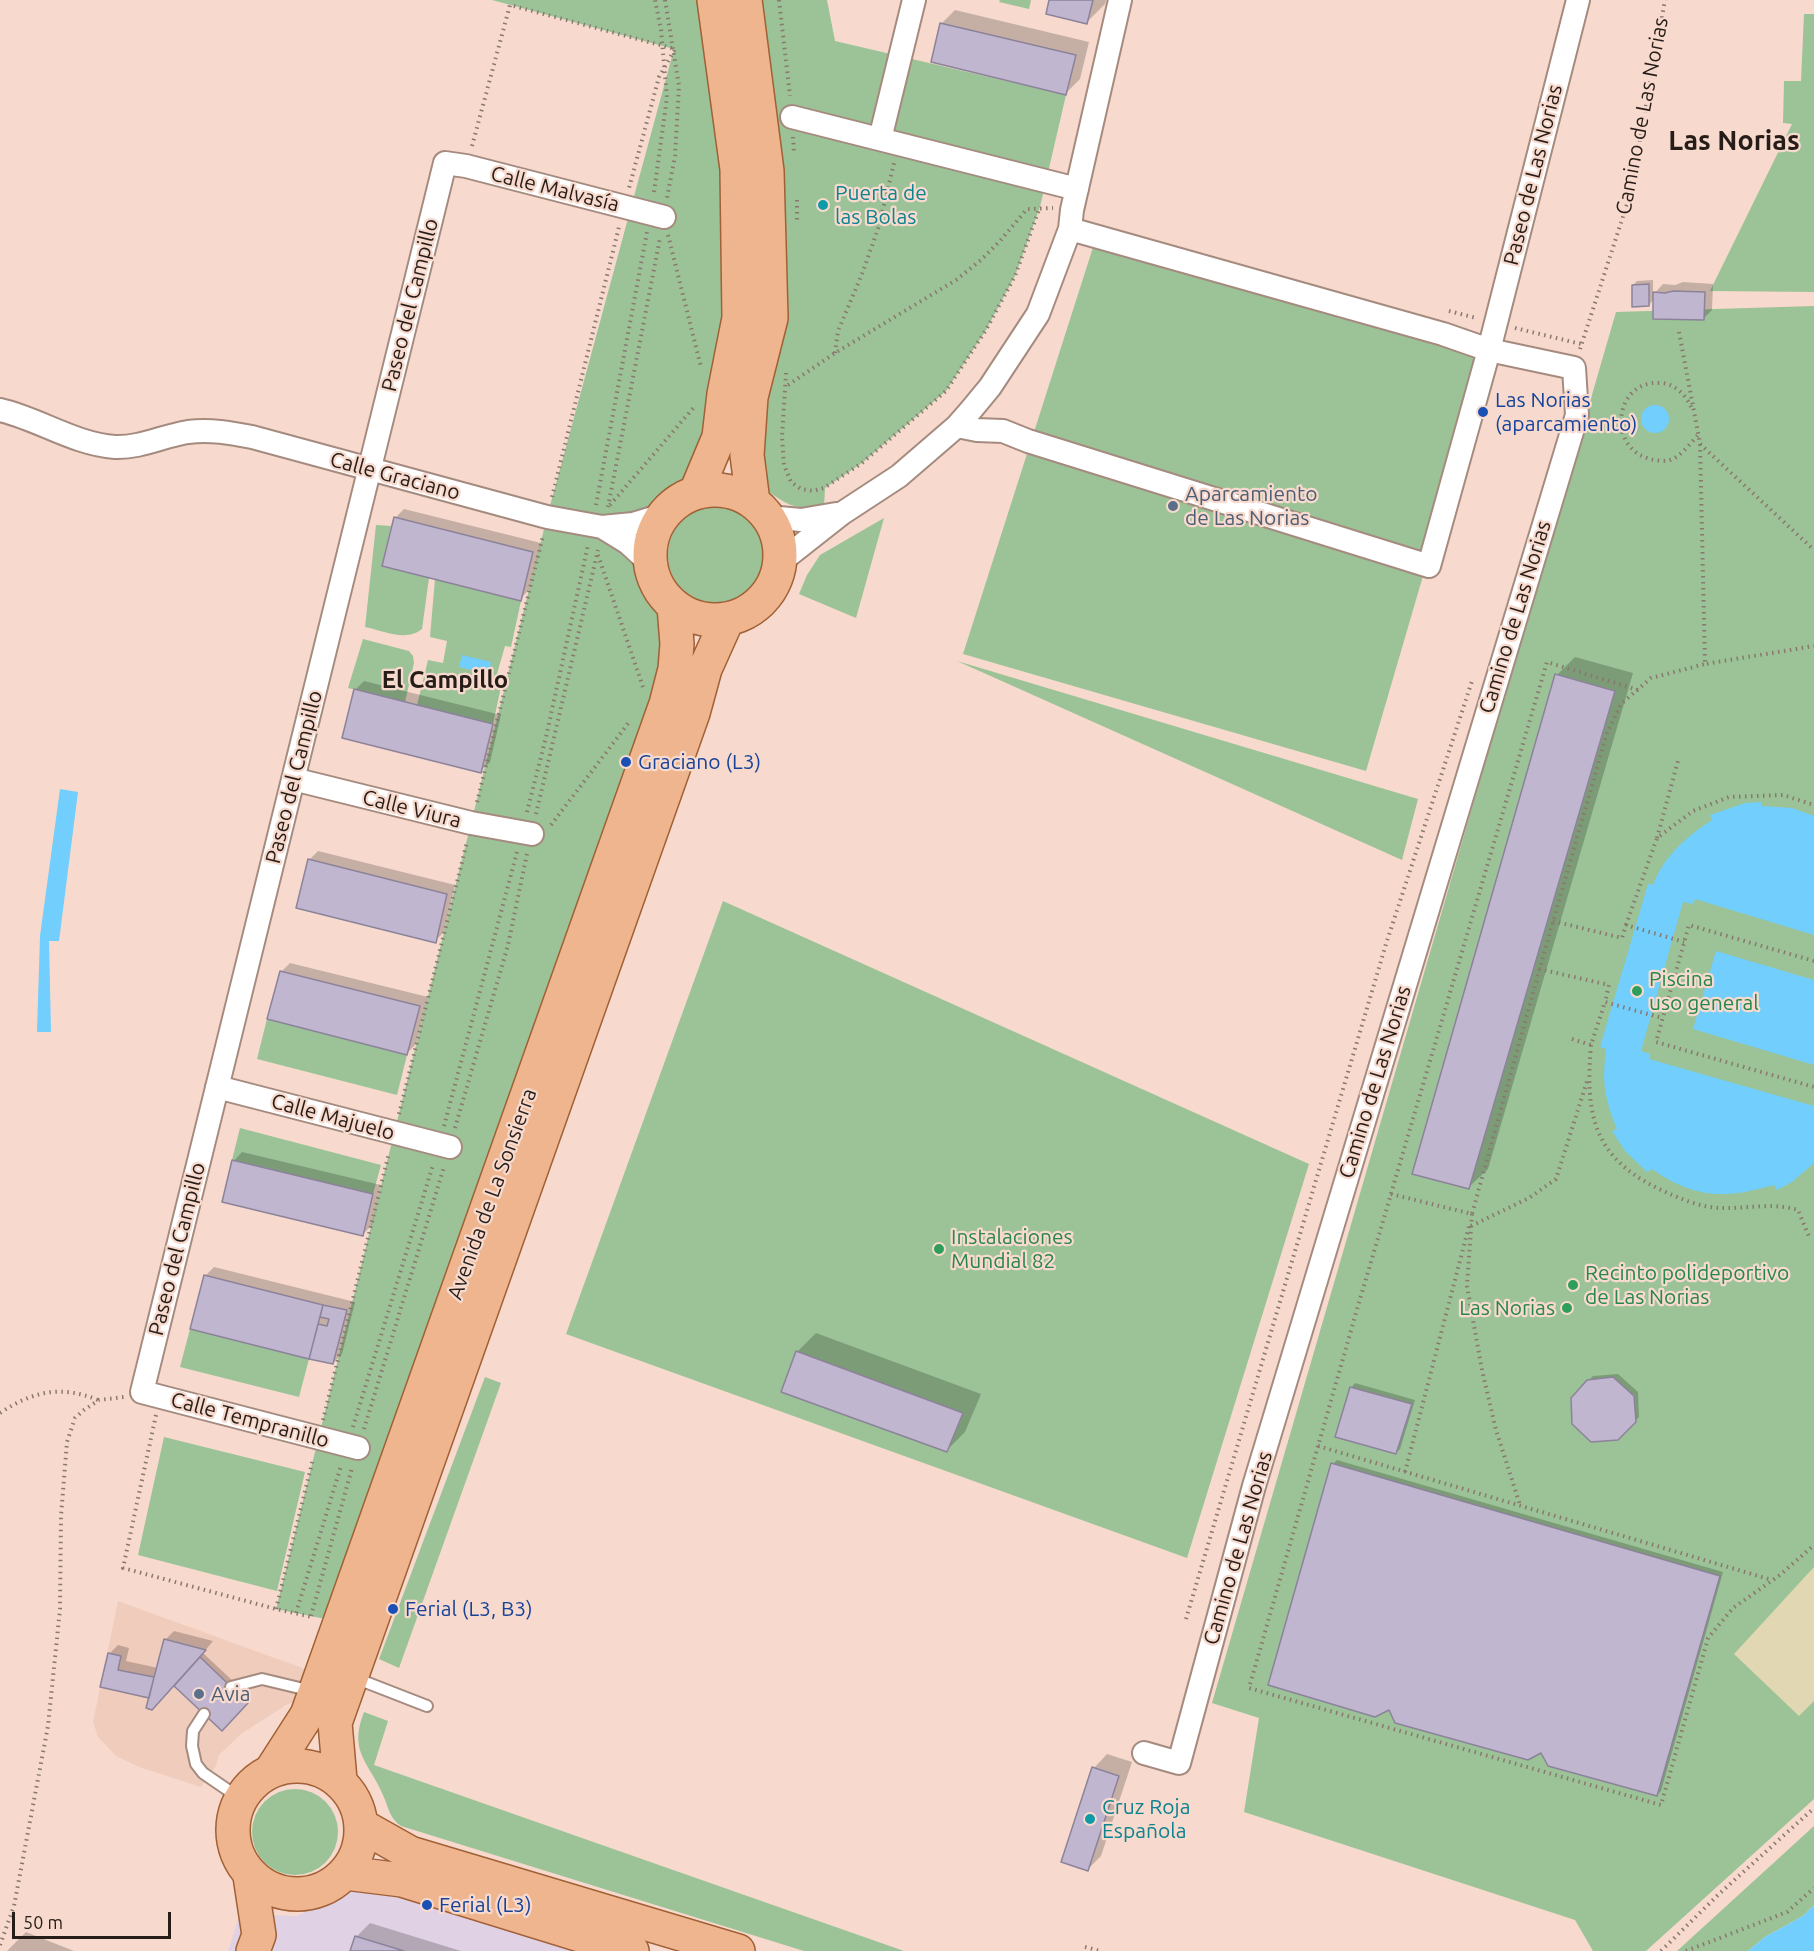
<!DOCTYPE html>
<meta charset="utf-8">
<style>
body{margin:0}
#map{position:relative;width:1814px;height:1951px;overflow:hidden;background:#f7dacd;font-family:Ubuntu,sans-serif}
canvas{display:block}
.scale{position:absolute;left:12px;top:1912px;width:159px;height:27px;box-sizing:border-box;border:3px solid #271d18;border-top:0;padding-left:8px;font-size:18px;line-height:21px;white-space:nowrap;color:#271d18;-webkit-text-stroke:4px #f7dacd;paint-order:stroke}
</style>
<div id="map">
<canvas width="1814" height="1951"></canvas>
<div class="scale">50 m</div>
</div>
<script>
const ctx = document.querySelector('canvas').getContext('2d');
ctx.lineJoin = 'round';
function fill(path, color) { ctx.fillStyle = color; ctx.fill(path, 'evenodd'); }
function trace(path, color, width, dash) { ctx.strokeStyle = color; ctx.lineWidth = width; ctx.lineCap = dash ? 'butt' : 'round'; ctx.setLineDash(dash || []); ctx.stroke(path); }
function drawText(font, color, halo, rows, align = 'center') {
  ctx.font = font + ' Ubuntu,sans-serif'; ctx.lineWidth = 4.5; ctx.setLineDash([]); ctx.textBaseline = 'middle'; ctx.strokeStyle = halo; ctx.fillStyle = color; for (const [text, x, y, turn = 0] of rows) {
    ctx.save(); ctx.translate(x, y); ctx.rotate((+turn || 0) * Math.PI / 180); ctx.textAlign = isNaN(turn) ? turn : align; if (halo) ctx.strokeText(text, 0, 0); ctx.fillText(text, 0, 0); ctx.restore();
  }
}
fill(new Path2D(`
 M118 1601 305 1669 298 1700 286 1705 241 1734 219 1755 216 1766 201 1787 139 1767 116 1756 98 1737 93 1722Z`), '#f0ccbc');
fill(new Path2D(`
 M370 1884 583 1951H228L240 1914 297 1916 347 1890Z`), '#e0d1e4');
fill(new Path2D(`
 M492 0H714L739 318 696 492 663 515 603 527 650 563 658 587 665 597 677 644 340 1622 276 1609 547 517 674 49Z
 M745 0H827L835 41 1066 95 1040 207 1015 276 986 330 946 391 862 463 825 488 824 507C799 510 790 507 769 492L762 465Z
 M1000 0H1031L1029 9 999 2Z
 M1804 14H1814V292L1710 291 1792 124 1783 123 1784 81H1801Z
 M1096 238 1489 350 1366 771 963 654Z
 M1814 306V1799L1646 1951H1593L1575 1920 1244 1812 1259 1718 1212 1703 1616 312Z
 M668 555a49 49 0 1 1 98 0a49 49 0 1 1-98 0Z
 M884 518 856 618 799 594 807 575 820 555Z
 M376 525 391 526 382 566 429 578 422 629C406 642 384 631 365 627Z
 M435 579 521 601 511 647 505 646 494 684 501 687 493 724 417 705 428 660 443 663 447 641 430 637Z
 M363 639 409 651 413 656 414 663 405 702 348 688Z
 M957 661 1418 799 1402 860Z
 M723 901 1309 1164 1187 1558 566 1334Z
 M267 1019 407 1055 397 1095 257 1059Z
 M240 1128 381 1165 373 1194 232 1160Z
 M190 1329 309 1359 299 1397 180 1367Z
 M485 1377 501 1383 399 1668 379 1659Z
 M164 1437 305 1472 277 1591 138 1555Z
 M364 1712 388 1721 374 1765 904 1951H804L401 1826C389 1818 389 1808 383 1795 369 1762 348 1752 364 1712Z
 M252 1832a43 43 0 1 1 86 0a43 43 0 1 1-86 0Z
 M1814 1826V1905L1803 1916 1765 1937 1748 1951H1677Z`), '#9bc397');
fill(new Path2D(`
 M1814 1567V1701L1799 1716 1734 1654Z`), '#e1d8b3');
fill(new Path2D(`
 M1641 419a14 14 0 1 1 28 0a14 14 0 1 1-28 0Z
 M462 655 491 662 489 674 459 667Z
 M60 789 78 792 59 941H49L51 1032H37L40 936Z
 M1761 802V806L1792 808 1814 816V935L1695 899 1693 904 1683 902 1641 1051 1650 1054 1649 1059 1814 1106V1163L1792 1182 1777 1190 1774 1185C1725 1199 1695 1199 1652 1169L1647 1172 1625 1151 1612 1131 1617 1129C1604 1097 1602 1083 1606 1049L1600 1047 1648 884 1653 885C1664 856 1686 837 1712 820L1710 815 1745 803Z
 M1716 951 1814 980V1065L1693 1029Z
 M1814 1905V1951H1748L1765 1937 1803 1916Z`), '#71cefd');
fill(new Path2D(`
 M1051 0H1106L1105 4 1087 22Z
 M955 10 1089 42 1080 79 1066 93 941 24Z
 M1653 280V295L1663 284 1675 285 1683 282 1713 284 1712 310 1703 319 1654 299 1649 305 1633 285 1637 281Z
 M404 509 541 543 529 590 520 599 395 518Z
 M1575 657 1633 673 1488 1169 1469 1187 1557 675Z
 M364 681 501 715 490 762 481 771 355 690Z
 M318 851 455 885 444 932 435 941 309 860Z
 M290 963 428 997 416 1044 407 1053 281 972Z
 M242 1152 381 1185 372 1225 363 1234 234 1161Z
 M214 1267 355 1302 342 1354 333 1363 205 1276Z
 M816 1333 981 1394 965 1432 947 1450 797 1352Z
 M1618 1374 1638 1392 1639 1417 1618 1438 1572 1398 1593 1376Z
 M1355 1383 1415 1400 1400 1449 1396 1453 1351 1388Z
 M1337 1460 1723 1572 1661 1791 1657 1795 1542 1752 1333 1464Z
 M174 1631 213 1641 203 1653 251 1698 222 1729 175 1684 151 1697 102 1686 109 1654 118 1645 129 1648 126 1661 158 1668 165 1640Z
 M1107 1754 1132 1762 1101 1856 1087 1870 1094 1768Z
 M370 1923 461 1951H352L356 1937Z
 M26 1932 74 1951H7Z`), '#0003');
const building = new Path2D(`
 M1049 0H1093L1087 24 1046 14Z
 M940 23 1076 55 1066 95 931 62Z
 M1649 284V306L1632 307V285Z
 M1673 291 1705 292 1704 320 1653 319V292L1665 293Z
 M394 517 533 552 521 601 382 566Z
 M1555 674 1615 691 1469 1189 1412 1174Z
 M354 689 493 724 481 773 342 738Z
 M308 859 447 894 436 943 296 908Z
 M280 971 420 1006 407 1055 267 1019Z
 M232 1160 373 1194 363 1236 222 1202Z
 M204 1275 323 1305 309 1359 190 1329Z
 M323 1305 347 1310 333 1364 309 1359 318 1324 327 1326 329 1319 320 1317Z
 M796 1351 963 1413 947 1452 781 1392Z
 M1613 1377 1634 1396 1636 1422 1618 1440 1591 1442 1572 1424 1571 1398 1587 1380Z
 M1350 1387 1412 1404 1396 1454 1335 1437Z
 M1331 1463 1720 1576 1657 1796 1548 1766 1541 1753 1528 1760 1395 1723 1389 1710 1375 1717 1268 1685Z
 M164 1639 206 1650 152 1710 146 1708Z
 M108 1653 121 1656 118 1670 154 1677 149 1698 100 1687Z
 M200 1657 248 1703 222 1731 174 1686Z
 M1092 1767 1119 1776 1088 1871 1061 1862Z
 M355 1936 404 1951H350Z`);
fill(building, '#c1b6cf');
trace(building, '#8c839a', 1.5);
const lane = new Path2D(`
 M355 1678 427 1706
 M231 1687 262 1679 312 1691
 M204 1714 193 1731 192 1746 196 1764 203 1773 241 1799`);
const street = new Path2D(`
 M792 117 1077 189
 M880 139 914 0
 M1070 229 1443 334 1489 350 1574 368 1577 415 1254 1486 1179 1763 1144 1753
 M0 410C39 419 74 444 115 447 140 448 163 436 188 432 210 429 231 433 252 437L547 517 602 527 633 524 663 515
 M957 426 977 430 1003 431 1028 441 1429 566 1489 350 1578 0
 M768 517 801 520 836 514
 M602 527 628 543 650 563
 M780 562 841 514 899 476 957 426 971 410 990 387 1038 314 1070 229 1072 210 1120 0
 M293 779 471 823 532 834
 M217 1087 450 1147
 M358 1448 142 1392 445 163 466 166 664 217`);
const primary = new Path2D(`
 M745 0 767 171 771 318 751 397 747 455 753 502
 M650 555a65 65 0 1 1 130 0a65 65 0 1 1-130 0Z
 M696 492 719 437 724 394 739 318 737 169 714 0
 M233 1830a64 64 0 1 1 128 0a64 64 0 1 1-128 0Z
 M271 1771 307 1715 666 704 675 669 677 644 674 606
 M340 1780 335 1723 693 713 705 669 727 620
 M362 1826 410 1853 738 1951
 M345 1873 402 1880 632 1951
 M250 1876 259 1935 253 1951`);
trace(lane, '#a58b7f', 14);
trace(street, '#a58b7f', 26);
trace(primary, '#a16035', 36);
trace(new Path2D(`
 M665 0 679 86 675 156 667 198
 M779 0 790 96
 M793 137 794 153
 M472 146 510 5 675 49 659 77 629 188
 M654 192 667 97 661 30 655 0
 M797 200V222
 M668 235 701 367
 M1449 311 1476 318
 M1515 328 1581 344
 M1679 332 1700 443 1705 664 1814 646
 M1580 349 1630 195 1665 0
 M835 353 838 331 862 274 879 226 894 163
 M786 373 782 437 784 465 791 482 801 489 813 491 824 488 862 463 946 391 986 330 1015 276 1040 207
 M788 385 835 353 956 280 981 260 1000 241 1027 209 1053 208
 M1691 407C1686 395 1674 383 1660 383 1615 380 1607 445 1647 458 1653 460 1663 462 1670 460 1680 457 1691 443 1698 435
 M1700 444 1814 550
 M552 497 619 227
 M596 505 647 232
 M610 505 695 406
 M608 507 660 238
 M598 555 643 687
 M1638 690 1547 662 1356 1313 1249 1688 1661 1805 1708 1638 1733 1608 1780 1575 1814 1545
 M477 802 543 536
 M527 812 546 737 588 545
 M536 814 598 550
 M551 825 630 721
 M1657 838 1678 761
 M1553 921 1622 938 1626 925 1684 942
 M1626 925 1657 838 1693 811 1729 797 1783 795 1814 805
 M1814 961 1689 925 1656 1042 1814 1087
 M1539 969 1609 985 1605 1002 1662 1018
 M1572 1039 1591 1045 1605 1002
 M1591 1045C1585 1114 1593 1157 1659 1189 1678 1198 1699 1207 1720 1208 1746 1209 1773 1202 1798 1210L1810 1239
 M399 1114 467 842
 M444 1126 517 852
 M455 1128 508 945 527 854
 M1391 1194 1472 1214 1546 946 1607 733 1621 704 1651 678 1705 664
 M1472 1214 1467 1286 1482 1370 1496 1430 1520 1505
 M1471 1226 1529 1198 1556 1179 1588 1078
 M0 1413C33 1391 61 1385 98 1400
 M156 1415 123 1568 276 1609 312 1617
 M323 1420 389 1153
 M353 1427 433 1165
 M364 1429 444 1167
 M1318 1446 1772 1580
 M1405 1472 1469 1226
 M276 1609 313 1459
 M296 1613 341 1466
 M311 1616 352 1468
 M1186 1619 1386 944 1473 678
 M0 1945 14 1906 48 1726 60 1609 61 1516 67 1442 75 1418 84 1410 99 1400 124 1397
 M1085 1947 1100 1951
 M1661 1951 1719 1894 1814 1808
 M1686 1951 1787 1912 1814 1888`), '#8a776e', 4, [1.5, 4.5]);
trace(lane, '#fff', 10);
trace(street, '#fff', 22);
trace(primary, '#eeb58f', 33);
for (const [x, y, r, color] of [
 [823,205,6,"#0f9aa8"],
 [1483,412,6,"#1a4fb4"],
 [1173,506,6,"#5c6f8a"],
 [626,762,6,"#1a4fb4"],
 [1637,991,6,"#2e9e5b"],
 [939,1249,6,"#2e9e5b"],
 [1573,1285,6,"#2e9e5b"],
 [1567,1308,6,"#2e9e5b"],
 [393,1609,6,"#1a4fb4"],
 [199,1694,6,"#5c6f8a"],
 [1090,1819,6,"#0f9aa8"],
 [427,1905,6,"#1a4fb4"]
]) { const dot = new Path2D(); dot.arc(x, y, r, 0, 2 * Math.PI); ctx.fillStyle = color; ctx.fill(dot); trace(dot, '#f7dacd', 2); }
drawText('21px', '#271d18', '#f7dacd', [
 ["Camino de Las Norias",1642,116,-79],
 ["Paseo de Las Norias",1533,175,-76],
 ["Calle Malvasía",555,189,14],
 ["Paseo del Campillo",410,305,-76],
 ["Calle Graciano",395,476,15],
 ["Camino de Las Norias",1515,617,-73],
 ["Paseo del Campillo",294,777,-76],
 ["Calle Viura",412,809,14],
 ["Camino de Las Norias",1375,1082,-73],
 ["Calle Majuelo",333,1117,15],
 ["Avenida de La Sonsierra",492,1194,-70],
 ["Paseo del Campillo",177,1249,-76],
 ["Calle Tempranillo",250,1420,15],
 ["Camino de Las Norias",1238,1548,-74]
]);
drawText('21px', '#0d838f', '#f7dacd', [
 ["Puerta de",835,193],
 ["las Bolas",835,217],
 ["Cruz Roja",1102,1807],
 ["Española",1102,1831]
], 'left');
drawText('21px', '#164399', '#f7dacd', [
 ["Las Norias",1495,400],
 ["(aparcamiento)",1495,424],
 ["Graciano (L3)",638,762],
 ["Ferial (L3, B3)",405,1609],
 ["Ferial (L3)",439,1905]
], 'left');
drawText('21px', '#4e5e75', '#f7dacd', [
 ["Aparcamiento",1185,494],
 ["de Las Norias",1185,518],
 ["Avia",211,1694]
], 'left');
drawText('21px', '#27864d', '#f7dacd', [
 ["Piscina",1649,979],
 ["uso general",1649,1003],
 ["Instalaciones",951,1237],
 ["Mundial 82",951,1261],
 ["Recinto polideportivo",1585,1273],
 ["de Las Norias",1585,1297],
 ["Las Norias",1555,1308,"right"]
], 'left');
drawText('bold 24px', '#271d18', '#f7dacd', [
 ["El Campillo",445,680]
]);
drawText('bold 27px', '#271d18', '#f7dacd', [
 ["Las Norias",1734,141]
]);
</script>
